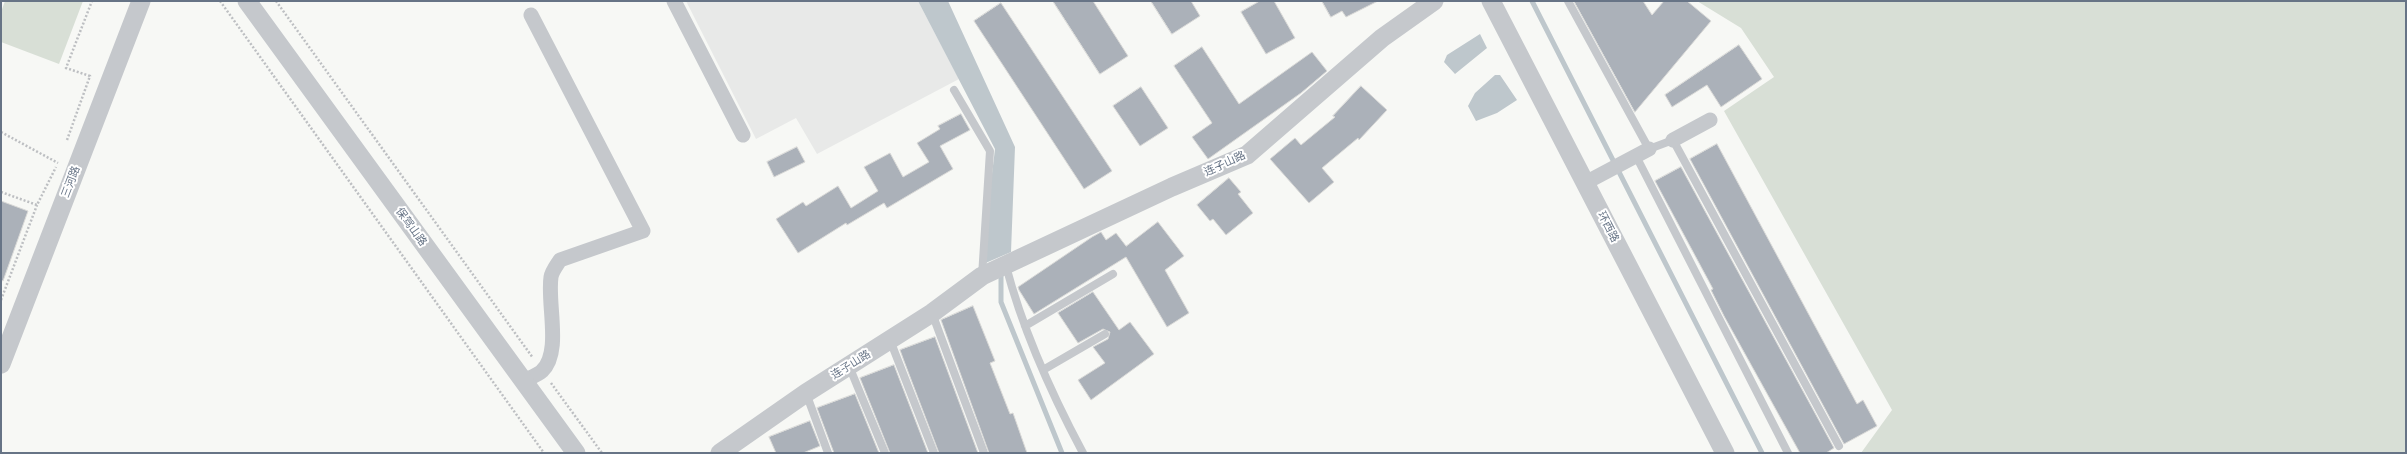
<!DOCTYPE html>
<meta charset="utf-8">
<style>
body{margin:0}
#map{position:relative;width:2407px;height:454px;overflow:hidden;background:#f7f8f5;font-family:Manrope,sans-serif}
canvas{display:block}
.frame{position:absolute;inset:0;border:2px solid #677486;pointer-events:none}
</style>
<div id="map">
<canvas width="2407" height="454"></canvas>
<div class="frame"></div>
</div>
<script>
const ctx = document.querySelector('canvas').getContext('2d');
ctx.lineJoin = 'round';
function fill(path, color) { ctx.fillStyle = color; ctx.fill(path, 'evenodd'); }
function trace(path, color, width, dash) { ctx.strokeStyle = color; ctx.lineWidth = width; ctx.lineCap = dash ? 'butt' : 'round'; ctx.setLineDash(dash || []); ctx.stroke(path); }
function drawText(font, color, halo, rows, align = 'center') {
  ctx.font = font + ' Manrope,"Noto Sans SC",sans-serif'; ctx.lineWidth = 4; ctx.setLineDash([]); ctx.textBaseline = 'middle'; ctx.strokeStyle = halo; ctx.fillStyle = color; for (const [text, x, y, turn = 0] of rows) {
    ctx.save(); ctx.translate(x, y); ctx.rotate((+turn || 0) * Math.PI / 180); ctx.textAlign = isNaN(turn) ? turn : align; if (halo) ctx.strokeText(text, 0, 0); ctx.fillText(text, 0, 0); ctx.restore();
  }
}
fill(new Path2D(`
 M686 1H918L959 79 817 154 796 118 756 139Z`), '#e8e9e8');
fill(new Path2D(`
 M5 1H83L59 64 1 42V12Z
 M1697 1H2406V453H1861L1892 410 1724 111 1774 77 1741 28Z`), '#d8dfd6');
fill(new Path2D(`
 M918 1H948L1015 147 1011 252 981 265 995 149Z
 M1480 34 1487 48 1455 74 1444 62 1447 55Z
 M1495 75H1500L1517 100 1497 113 1476 121 1468 106 1475 93Z`), '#bec7cc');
trace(new Path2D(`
 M1532 1 1762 453
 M1001 272V302L1062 453`), '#bec7cc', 5);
const building = new Path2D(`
 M1053 1H1093L1128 56 1100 74Z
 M1151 1H1191L1200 16 1172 34Z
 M1260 1H1274L1295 38 1266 54 1241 12Z
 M1322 1H1378L1346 17 1342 11 1331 17Z
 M1574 1H1643L1652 15 1664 1H1687L1711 21 1635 112Z
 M1001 3 1112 171 1084 189 974 21Z
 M1739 45 1762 79 1721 107 1707 85 1672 107 1665 95Z
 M1202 47 1239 104 1312 52 1327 71 1301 93 1208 159 1192 137 1212 123 1174 66Z
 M1361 86 1387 110 1359 140 1358 138 1322 168 1334 182 1309 203 1270 159 1295 138 1301 145 1335 117 1333 116Z
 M1141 87 1168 128 1140 146 1113 106Z
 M961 114 970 130 940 146 953 169 887 208 884 203 847 225 846 223 798 253 776 219 803 202 806 206 838 186 851 208 878 191 864 167 890 153 903 177 929 162 917 143 940 129 938 126Z
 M1717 144 1857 404 1863 400 1877 426 1844 444 1690 159Z
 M797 147 805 162 774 177 767 162Z
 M1681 167 1834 448 1826 453H1800L1724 316 1711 290 1713 289 1655 181Z
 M1229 178 1241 192 1238 194 1253 213 1226 235 1213 219 1210 221 1197 205Z
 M1 201 28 211 3 281 1 280Z
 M1158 222 1184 256 1165 270 1189 313 1167 327 1126 257 1034 314 1019 290 1018 287 1092 237 1101 232 1106 240 1116 233 1126 246Z
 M1093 292 1119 330 1130 322 1154 354 1091 400 1078 380 1105 363 1093 347 1108 339 1110 332 1103 329 1078 343 1058 313Z
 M973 306 995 361 990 363 1010 414 1013 413 1027 453H989L941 320Z
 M935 337 978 453H939L904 361 900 350Z
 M894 365 928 453H890L860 378Z
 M855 394 879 453H834L817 408Z
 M810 421 820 446 803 453H776L769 437Z`);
fill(building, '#abb1b9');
trace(building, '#d9d9d7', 1);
trace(new Path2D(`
 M220 1 544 453
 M276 1 533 358
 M1 132 58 163
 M67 140 90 76 66 68 92 1
 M1 192 37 205 56 167
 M1 300 37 205
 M551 383 602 453`), '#bdbfc2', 2.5, [2, 2]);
trace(new Path2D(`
 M1568 1 1649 149 1673 140 1839 446
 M954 90 990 151 982 276
 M1636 156 1788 453
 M1006 266C1023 331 1051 393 1083 453
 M932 313 984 453
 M1025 326 1113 274
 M890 340 934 453
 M849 366 885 453
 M1043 370 1105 334
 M806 393 828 453`), '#c5c8cc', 8);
trace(new Path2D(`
 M674 1 743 135
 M1673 140 1710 120
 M1585 183 1649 149
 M523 381C529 378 538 375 542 371 562 352 547 304 551 277 552 271 557 265 560 260L643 231 531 15`), '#c5c8cc', 15);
trace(new Path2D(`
 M247 1 576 453
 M1491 1 1725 453
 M1 364 141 1
 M720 453 806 393 932 313 982 276 1172 187 1247 155 1382 38 1434 1`), '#c5c8cc', 19);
drawText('11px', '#677486', '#fff', [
 ["连子山路",1225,164,-25],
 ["三河路",71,182,-69],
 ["保驾山路",411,227,54],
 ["环西路",1608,227,63],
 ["连子山路",851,365,-32]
]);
</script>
